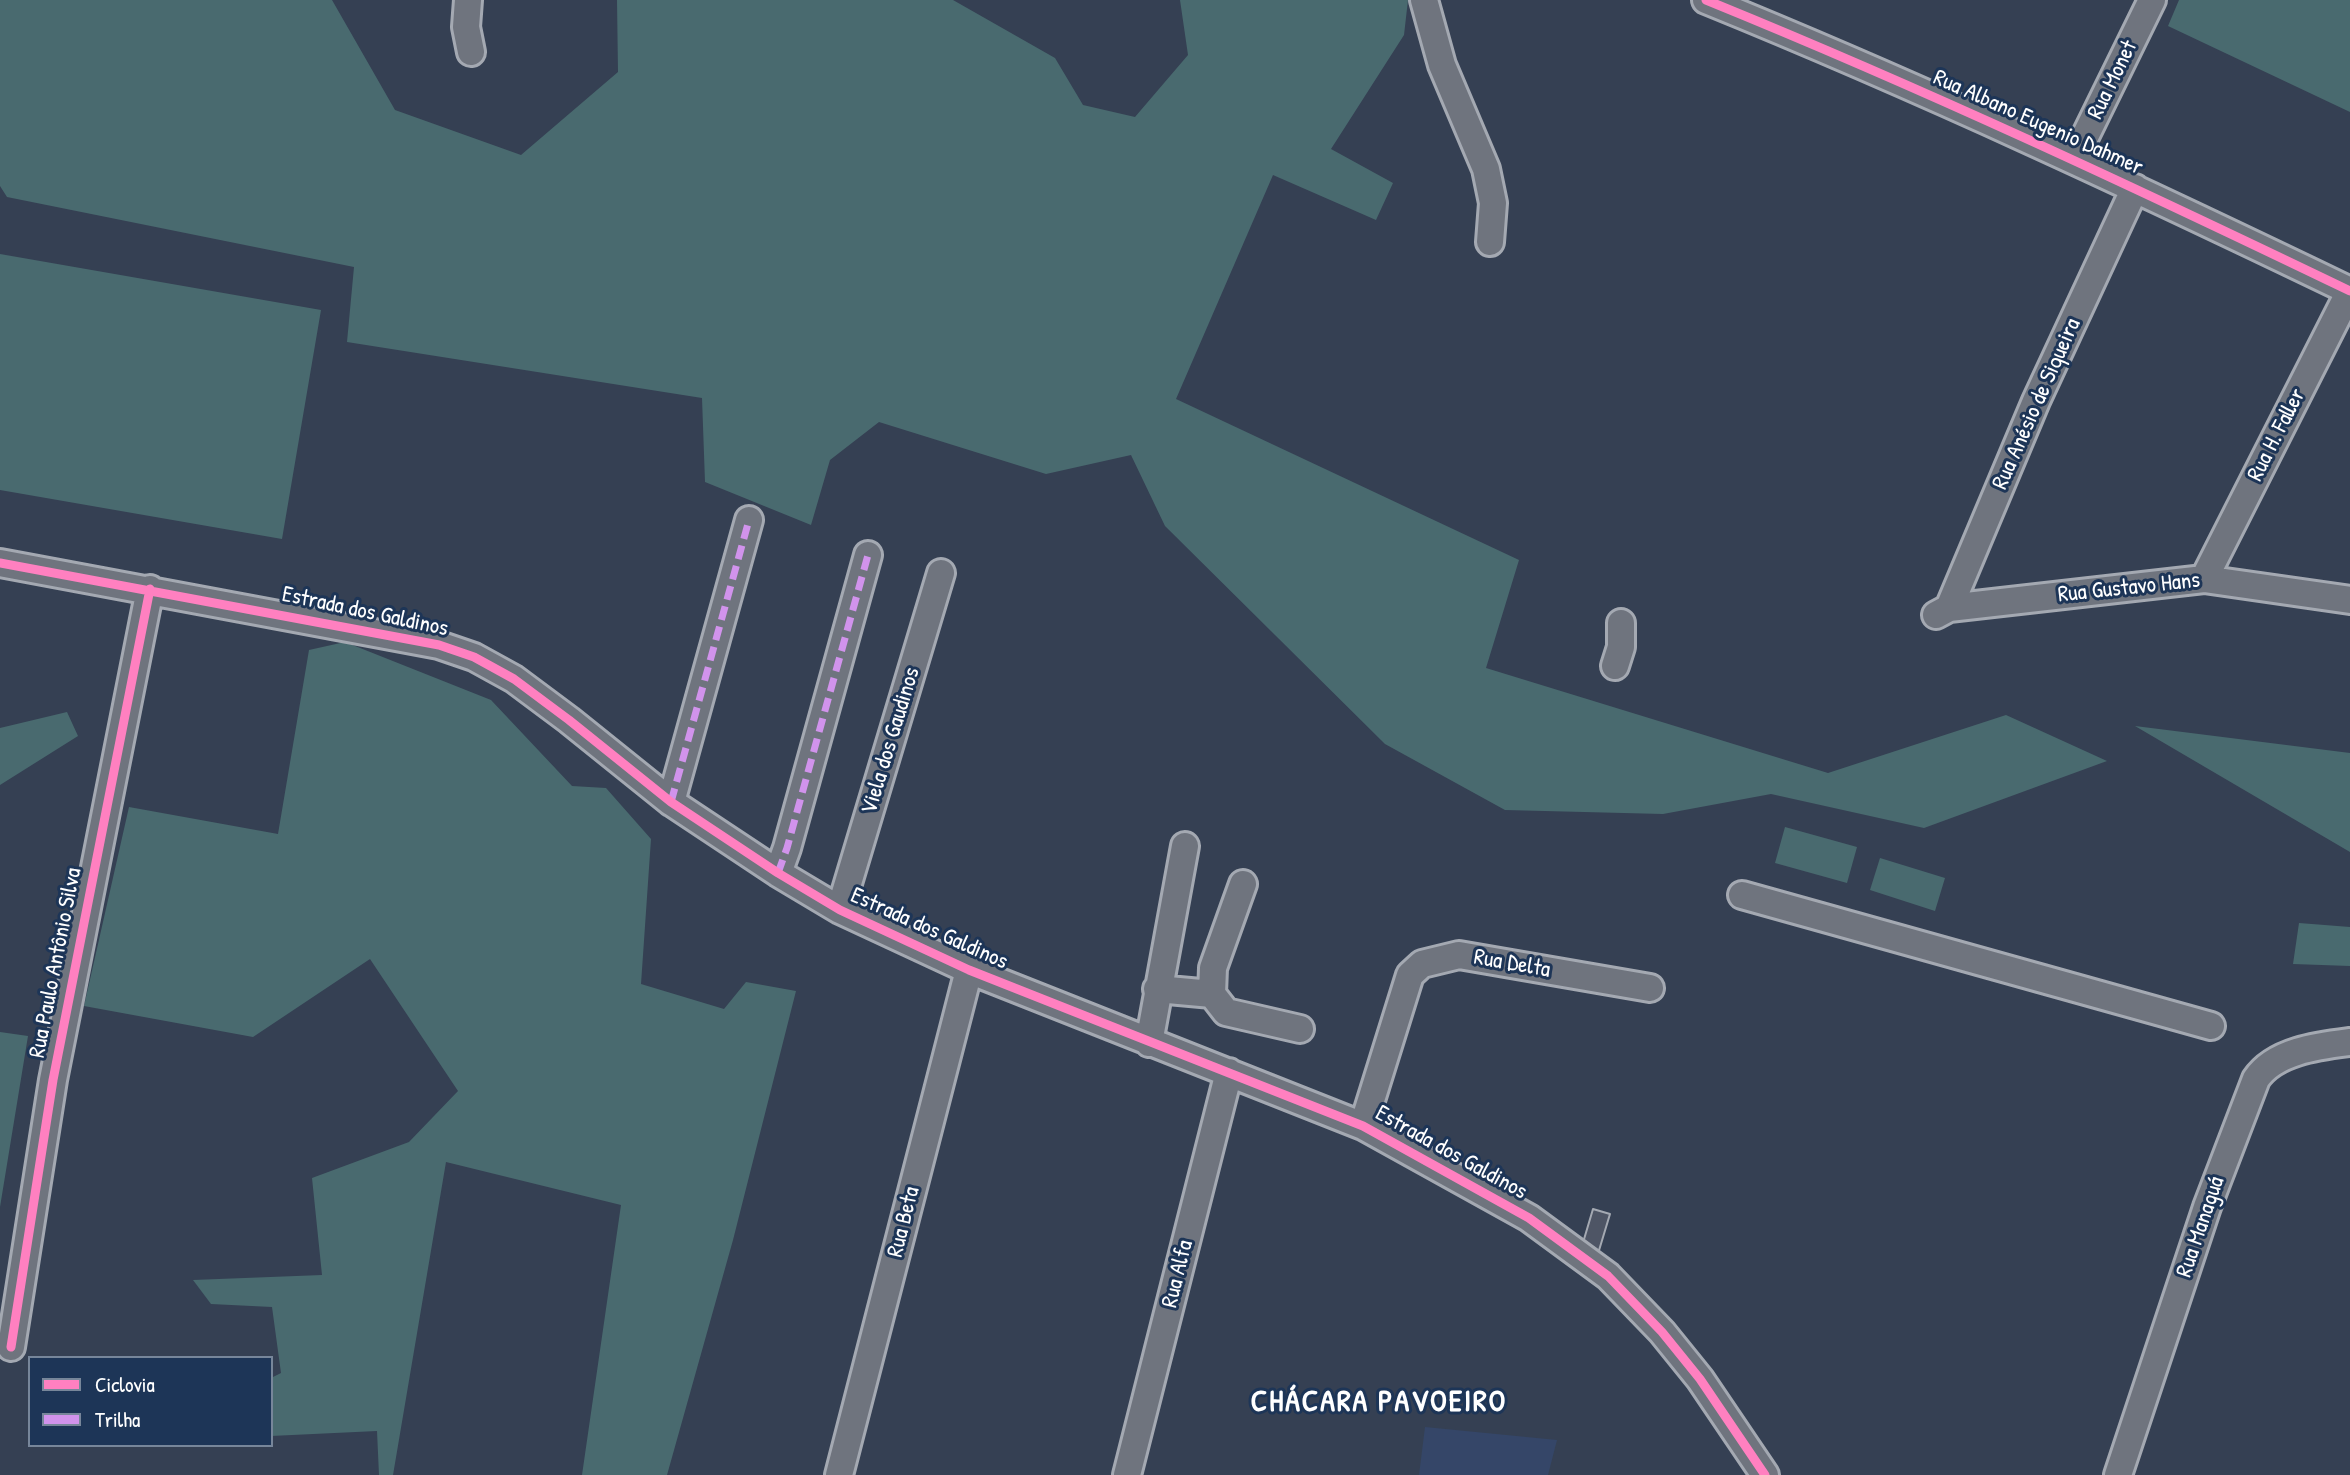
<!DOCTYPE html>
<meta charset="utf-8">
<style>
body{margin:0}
#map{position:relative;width:2350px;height:1475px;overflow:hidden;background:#354053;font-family:"Patrick Hand",sans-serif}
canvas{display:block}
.legend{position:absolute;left:28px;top:1356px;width:245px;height:91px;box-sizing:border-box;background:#1d3557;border:2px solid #77869a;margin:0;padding:9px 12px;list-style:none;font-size:21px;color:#fff}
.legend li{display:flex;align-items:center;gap:14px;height:35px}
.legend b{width:35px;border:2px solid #77869a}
</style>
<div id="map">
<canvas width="2350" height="1475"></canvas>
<ul class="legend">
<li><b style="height:9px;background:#ff80c0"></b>Ciclovia</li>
<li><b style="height:9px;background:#d193ec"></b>Trilha</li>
</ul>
</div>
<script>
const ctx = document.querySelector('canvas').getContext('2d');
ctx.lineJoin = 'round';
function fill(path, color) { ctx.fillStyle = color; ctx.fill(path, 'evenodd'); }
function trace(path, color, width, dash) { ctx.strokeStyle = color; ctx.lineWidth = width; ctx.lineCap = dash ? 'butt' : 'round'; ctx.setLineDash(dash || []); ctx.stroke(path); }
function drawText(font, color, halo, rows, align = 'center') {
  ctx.font = font + ' "Patrick Hand",sans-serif'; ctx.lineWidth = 6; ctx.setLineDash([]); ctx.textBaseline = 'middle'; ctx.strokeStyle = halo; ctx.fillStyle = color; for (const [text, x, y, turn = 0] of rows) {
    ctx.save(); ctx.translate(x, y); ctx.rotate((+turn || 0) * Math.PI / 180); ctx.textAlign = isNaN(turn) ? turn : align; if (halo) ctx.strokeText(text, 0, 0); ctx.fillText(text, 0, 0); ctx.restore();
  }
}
fill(new Path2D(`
 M1425 1427 1557 1440 1548 1475H1419Z`), '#354668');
fill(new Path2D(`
 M0 0H332L395 110 521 155 618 72 617 0H953L1055 58 1083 105 1135 117 1188 55 1180 0H1408L1404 35 1331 149 1393 183 1376 220 1273 175 1176 399 1519 560 1486 668 1828 773 2006 715 2107 761 1924 828 1771 794 1663 814 1505 810 1385 744 1165 526 1131 455 1046 474 879 422 830 460 811 525 705 482 702 398 347 342 354 267 7 197 0 186Z
 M2179 0H2350V112L2168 26Z
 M0 254 321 310 282 539 0 490Z
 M345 642 491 700 572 786 606 788 651 839 641 984 724 1009 746 982 796 991 733 1240 667 1475H582L621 1205 446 1162 393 1475H379L377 1431 271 1436V1378L281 1373 272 1307 211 1304 193 1280 322 1275 312 1178 409 1142 458 1091 370 959 253 1037 84 1006 129 807 278 834 309 650Z
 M67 712 78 736 0 785V728Z
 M2135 726 2350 753V852Z
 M1785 827 1857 847 1847 883 1775 863Z
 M1880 858 1945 878 1935 911 1870 890Z
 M2299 923 2350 927V966L2293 964Z
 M0 1032 28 1036 0 1207Z`), '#496a6f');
const building = new Path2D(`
 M1593 1209 1610 1214 1597 1257 1582 1246Z`);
fill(building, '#4e5565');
trace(building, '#a4a9b2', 2);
const minor = new Path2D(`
 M468 0 466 27 471 52
 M1424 0 1442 65 1486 169 1493 203 1490 242
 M1706 0C1925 89 2138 189 2350 291
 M2074 159 2152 0
 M0 563 439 645 474 657 514 679 569 720 671 802 778 873 840 910 969 970 1363 1126 1529 1218 1608 1276 1662 1332 1700 1379 1765 1475
 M2204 579 2350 291
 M1949 608 2204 579 2350 600
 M1936 615 1949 608 2036 401 2135 188
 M1615 666 1621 647V623
 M671 802 749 520
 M778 873 787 848 868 555
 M1243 884 1213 968 1212 994 1226 1012 1300 1029
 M1742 895 2211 1026
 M840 910 941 573
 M1157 989 1212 994
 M1149 1043 1185 846
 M1363 1126 1410 975 1422 964 1459 955 1650 988
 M11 1347 53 1080 150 589
 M839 1475 969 970
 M1127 1475 1229 1072
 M2118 1475 2207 1207 2256 1079C2275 1051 2318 1046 2350 1042`);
trace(minor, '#a4a9b2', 32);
trace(minor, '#6f747e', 26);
trace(new Path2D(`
 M671 802 749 520
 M778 873 787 848 868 555`), '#d193ec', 7, [14, 7]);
trace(new Path2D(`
 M1706 0C1925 89 2138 189 2350 291
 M0 563 439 645 474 657 514 679 569 720 671 802 778 873 840 910 969 970 1363 1126 1529 1218 1608 1276 1662 1332 1700 1379 1765 1475
 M11 1347 53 1080 150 589`), '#ff80c0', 9);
drawText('23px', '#fff', '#1d3557', [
 ["Rua Monet",2113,80,-64],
 ["Rua Albano Eugenio Dahmer",2038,123,24],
 ["Rua Anésio de Siqueira",2037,404,-66],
 ["Rua H. Faller",2277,435,-63],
 ["Rua Gustavo Hans",2129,588,-6],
 ["Estrada dos Galdinos",365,612,12],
 ["Viela dos Gaudinos",891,741,-73],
 ["Estrada dos Galdinos",929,929,24],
 ["Rua Paulo Antônio Silva",56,963,-79],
 ["Rua Delta",1512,964,10],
 ["Estrada dos Galdinos",1451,1153,29],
 ["Rua Beta",904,1222,-76],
 ["Rua Managuá",2201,1227,-71],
 ["Rua Alfa",1178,1274,-76]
]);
ctx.letterSpacing = '2px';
drawText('bold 30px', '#fff', '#1d3557', [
 ["CHÁCARA PAVOEIRO",1379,1403]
]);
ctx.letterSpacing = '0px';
</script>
